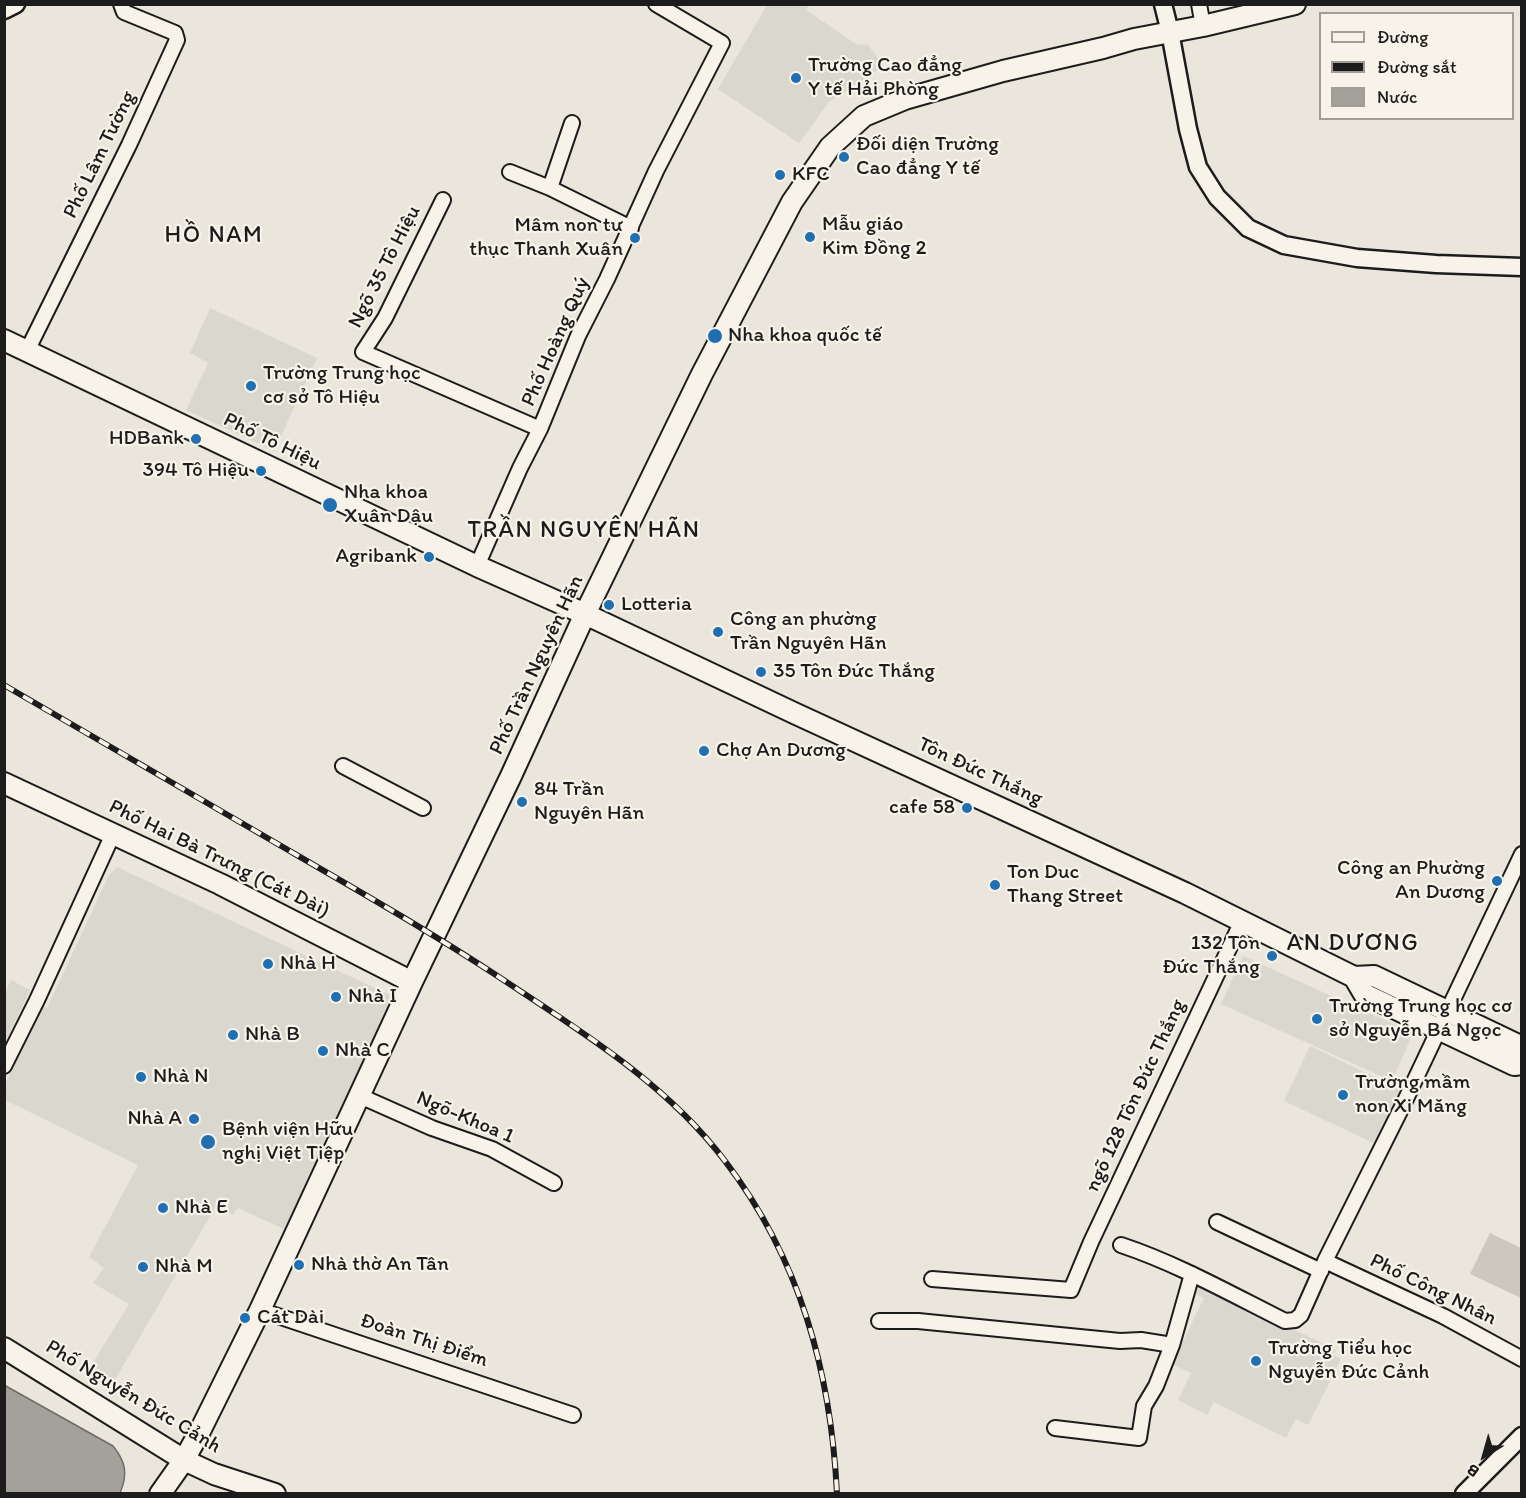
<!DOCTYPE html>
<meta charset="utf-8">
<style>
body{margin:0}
#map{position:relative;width:1526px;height:1498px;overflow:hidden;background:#eae6dc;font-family:Itim,sans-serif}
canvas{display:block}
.frame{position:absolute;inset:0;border:6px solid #1c1c1c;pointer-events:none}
.legend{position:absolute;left:1319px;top:12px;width:195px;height:108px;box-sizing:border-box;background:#f7f3e8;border:2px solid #9f9d96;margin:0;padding:8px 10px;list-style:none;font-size:18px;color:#1c1c1c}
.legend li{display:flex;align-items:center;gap:12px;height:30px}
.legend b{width:30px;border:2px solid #9f9d96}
.north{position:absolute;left:1454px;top:1426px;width:60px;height:60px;-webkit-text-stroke:4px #f7f3e8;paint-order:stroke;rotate:217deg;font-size:16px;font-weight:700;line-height:24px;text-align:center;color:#1c1c1c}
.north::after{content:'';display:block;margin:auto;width:21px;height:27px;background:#1c1c1c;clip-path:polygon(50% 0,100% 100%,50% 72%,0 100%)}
</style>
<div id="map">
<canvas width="1526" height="1498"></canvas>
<div class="frame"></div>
<ul class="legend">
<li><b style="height:8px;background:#f7f3e8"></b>Đường</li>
<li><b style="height:8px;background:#1c1c1c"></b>Đường sắt</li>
<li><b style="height:16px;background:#a3a19a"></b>Nước</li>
</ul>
<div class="north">B</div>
</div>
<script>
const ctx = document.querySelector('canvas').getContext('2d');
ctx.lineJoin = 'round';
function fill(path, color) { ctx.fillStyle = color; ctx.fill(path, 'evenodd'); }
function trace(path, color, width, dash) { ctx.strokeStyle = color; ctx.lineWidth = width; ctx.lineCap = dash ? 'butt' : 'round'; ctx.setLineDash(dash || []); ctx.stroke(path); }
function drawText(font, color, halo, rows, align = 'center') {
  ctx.font = font + ' Itim,sans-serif'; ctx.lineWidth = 4.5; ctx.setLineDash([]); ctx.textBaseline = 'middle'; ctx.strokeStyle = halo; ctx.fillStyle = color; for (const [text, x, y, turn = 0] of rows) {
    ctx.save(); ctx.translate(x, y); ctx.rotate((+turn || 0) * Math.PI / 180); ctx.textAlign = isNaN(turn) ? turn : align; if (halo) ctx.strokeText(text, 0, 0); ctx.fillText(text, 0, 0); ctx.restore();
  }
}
fill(new Path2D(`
 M767 5H809L806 10 856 44 868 45 884 66 829 102 799 143 718 89Z
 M210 308 317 358 274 451 186 410 208 363 190 353Z
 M117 867 394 997 284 1229 238 1208 233 1215 216 1206 112 1385 88 1371 129 1304 93 1283 104 1268 89 1257 138 1165 5 1100 4 1087 42 1006 47 1008 109 875Z
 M1243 956 1413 1033 1392 1081 1221 1004Z
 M11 980 30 990 5 1043V993Z
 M1310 1046 1402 1090 1376 1144 1284 1101Z
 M1201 1284 1336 1350 1333 1355 1341 1359 1308 1425 1296 1419 1286 1438 1214 1402 1207 1415 1178 1400 1191 1373 1172 1364 1204 1298 1196 1294Z`), '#dad7ce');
fill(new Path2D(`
 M1490 1233 1521 1248V1298L1470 1274Z`), '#ccc8c0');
const water = new Path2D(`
 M4 1385 113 1446C126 1462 128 1474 120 1493H5Z`);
fill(water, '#a3a19a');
trace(water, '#6d6c68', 1.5);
const minor = new Path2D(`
 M1199 4 1203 26
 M510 172 550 188 631 228
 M550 188 572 123
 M443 200 385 318 363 352 540 429
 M27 351 129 145 177 40 175 33 124 12 121 4
 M477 566 520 468 540 429 578 336 607 279 656 171 722 43 656 4
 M343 766 423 808
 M4 1066 37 1000 113 834
 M360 1096 432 1128 492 1149 554 1183
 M1217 1222 1321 1271
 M1121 1245C1178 1264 1231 1294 1285 1321L1295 1320 1301 1315 1325 1261 1404 1103 1522 854
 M1325 1261 1443 1316 1522 1359
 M932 1279 1071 1290 1091 1242 1242 921
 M260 1310 573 1415
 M879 1321H918L1120 1341 1141 1340 1172 1345
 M1055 1428 1139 1438 1144 1406 1156 1386 1172 1345 1192 1274`);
const tertiary = new Path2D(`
 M1163 4 1170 32 1188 129 1198 167 1217 197 1248 228 1284 245 1357 258 1436 264 1522 267
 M4 10 16 4
 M1464 1494 1522 1436`);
const secondary = new Path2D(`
 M4 340 477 566 585 614 794 713 1185 893 1354 977 1374 976 1522 1047
 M4 783 220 884 412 982
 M1354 977 1364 994 1514 1065 1522 1064
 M4 1348 184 1460 214 1474 275 1494
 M160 1494 184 1460 200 1431 260 1310 412 982 511 776 585 614 702 374 792 202 830 147 864 116 905 99 1003 71 1103 48 1134 39 1203 26 1295 4`);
trace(minor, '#1c1c1c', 18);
trace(tertiary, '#1c1c1c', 21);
trace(secondary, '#1c1c1c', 24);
trace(minor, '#f7f3e8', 14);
trace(tertiary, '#f7f3e8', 16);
trace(secondary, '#f7f3e8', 20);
const rail = new Path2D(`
 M4 685C95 738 185 790 276 843 352 887 429 931 502 979 582 1032 667 1084 725 1161 800 1259 831 1372 837 1494`);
trace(rail, '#1c1c1c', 6);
trace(rail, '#f7f3e8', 4, [11]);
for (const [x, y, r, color] of [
 [796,78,6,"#1f6fb2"],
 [844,157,6,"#1f6fb2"],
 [780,175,6,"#1f6fb2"],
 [810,237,6,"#1f6fb2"],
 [635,238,6,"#1f6fb2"],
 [715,336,8,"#1f6fb2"],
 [251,386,6,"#1f6fb2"],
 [196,439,6,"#1f6fb2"],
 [261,471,6,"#1f6fb2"],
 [330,505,8,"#1f6fb2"],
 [429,557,6,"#1f6fb2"],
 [609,605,6,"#1f6fb2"],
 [718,632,6,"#1f6fb2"],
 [761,672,6,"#1f6fb2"],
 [704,751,6,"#1f6fb2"],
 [522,802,6,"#1f6fb2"],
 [967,808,6,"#1f6fb2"],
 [1497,881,6,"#1f6fb2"],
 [995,885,6,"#1f6fb2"],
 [1272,956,6,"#1f6fb2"],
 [268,964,6,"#1f6fb2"],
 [336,997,6,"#1f6fb2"],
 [1317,1019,6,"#1f6fb2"],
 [233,1035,6,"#1f6fb2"],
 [323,1051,6,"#1f6fb2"],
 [141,1077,6,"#1f6fb2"],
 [1343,1095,6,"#1f6fb2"],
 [194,1119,6,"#1f6fb2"],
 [208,1142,8,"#1f6fb2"],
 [163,1208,6,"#1f6fb2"],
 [299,1265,6,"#1f6fb2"],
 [143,1267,6,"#1f6fb2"],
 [245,1318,6,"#1f6fb2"],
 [1256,1361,6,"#1f6fb2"]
]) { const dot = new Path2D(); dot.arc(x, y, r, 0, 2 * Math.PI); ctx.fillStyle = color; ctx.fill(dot); trace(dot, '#f7f3e8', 2); }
drawText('21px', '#1c1c1c', '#f7f3e8', [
 ["Trường Cao đẳng",808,66],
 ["Y tế Hải Phòng",808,90],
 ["Đối diện Trường",856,145],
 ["Cao đẳng Y tế",856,169],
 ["KFC",792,175],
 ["Mẫu giáo",822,225],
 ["Kim Đồng 2",822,249],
 ["Mâm non tư",623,226,"right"],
 ["thục Thanh Xuân",623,250,"right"],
 ["Nha khoa quốc tế",728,336],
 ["Trường Trung học",263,374],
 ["cơ sở Tô Hiệu",263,398],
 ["HDBank",184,439,"right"],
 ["394 Tô Hiệu",249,471,"right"],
 ["Nha khoa",344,493],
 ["Xuân Dậu",344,517],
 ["Agribank",417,557,"right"],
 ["Lotteria",621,605],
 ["Công an phường",730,620],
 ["Trần Nguyên Hãn",730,644],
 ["35 Tôn Đức Thắng",773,672],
 ["Chợ An Dương",716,751],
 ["84 Trần",534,790],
 ["Nguyên Hãn",534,814],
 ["cafe 58",955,808,"right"],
 ["Công an Phường",1485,869,"right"],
 ["An Dương",1485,893,"right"],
 ["Ton Duc",1007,873],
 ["Thang Street",1007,897],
 ["132 Tôn",1260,944,"right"],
 ["Đức Thắng",1260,968,"right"],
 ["Nhà H",280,964],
 ["Nhà I",348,997],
 ["Trường Trung học cơ",1329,1007],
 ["sở Nguyễn Bá Ngọc",1329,1031],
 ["Nhà B",245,1035],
 ["Nhà C",335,1051],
 ["Nhà N",153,1077],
 ["Trường mầm",1355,1083],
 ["non Xi Măng",1355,1107],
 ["Nhà A",182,1119,"right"],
 ["Bệnh viện Hữu",222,1130],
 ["nghị Việt Tiệp",222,1154],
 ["Nhà E",175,1208],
 ["Nhà thờ An Tân",311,1265],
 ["Nhà M",155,1267],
 ["Cát Dài",257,1318],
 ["Trường Tiểu học",1268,1349],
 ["Nguyễn Đức Cảnh",1268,1373]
], 'left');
drawText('21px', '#1c1c1c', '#f7f3e8', [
 ["Phố Lâm Tường",100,155,-64],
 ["Ngõ 35 Tô Hiệu",385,267,-63],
 ["Phố Hoàng Quý",556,342,-66],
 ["Phố Tô Hiệu",272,442,26],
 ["Phố Trần Nguyên Hãn",537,665,-65],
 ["Tôn Đức Thắng",980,772,25],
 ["Phố Hai Bà Trưng (Cát Dài)",219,859,26],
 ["ngõ 128 Tôn Đức Thắng",1136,1096,-65],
 ["Ngõ-Khoa 1",465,1118,23],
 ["Phố Công Nhân",1433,1290,26],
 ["Đoàn Thị Điểm",424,1341,18],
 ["Phố Nguyễn Đức Cảnh",133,1397,31]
]);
ctx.letterSpacing = '1.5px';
drawText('24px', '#1c1c1c', '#f7f3e8', [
 ["HỒ NAM",214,236],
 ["TRẦN NGUYÊN HÃN",584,531],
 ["AN DƯƠNG",1353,944]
]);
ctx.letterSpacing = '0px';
</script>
